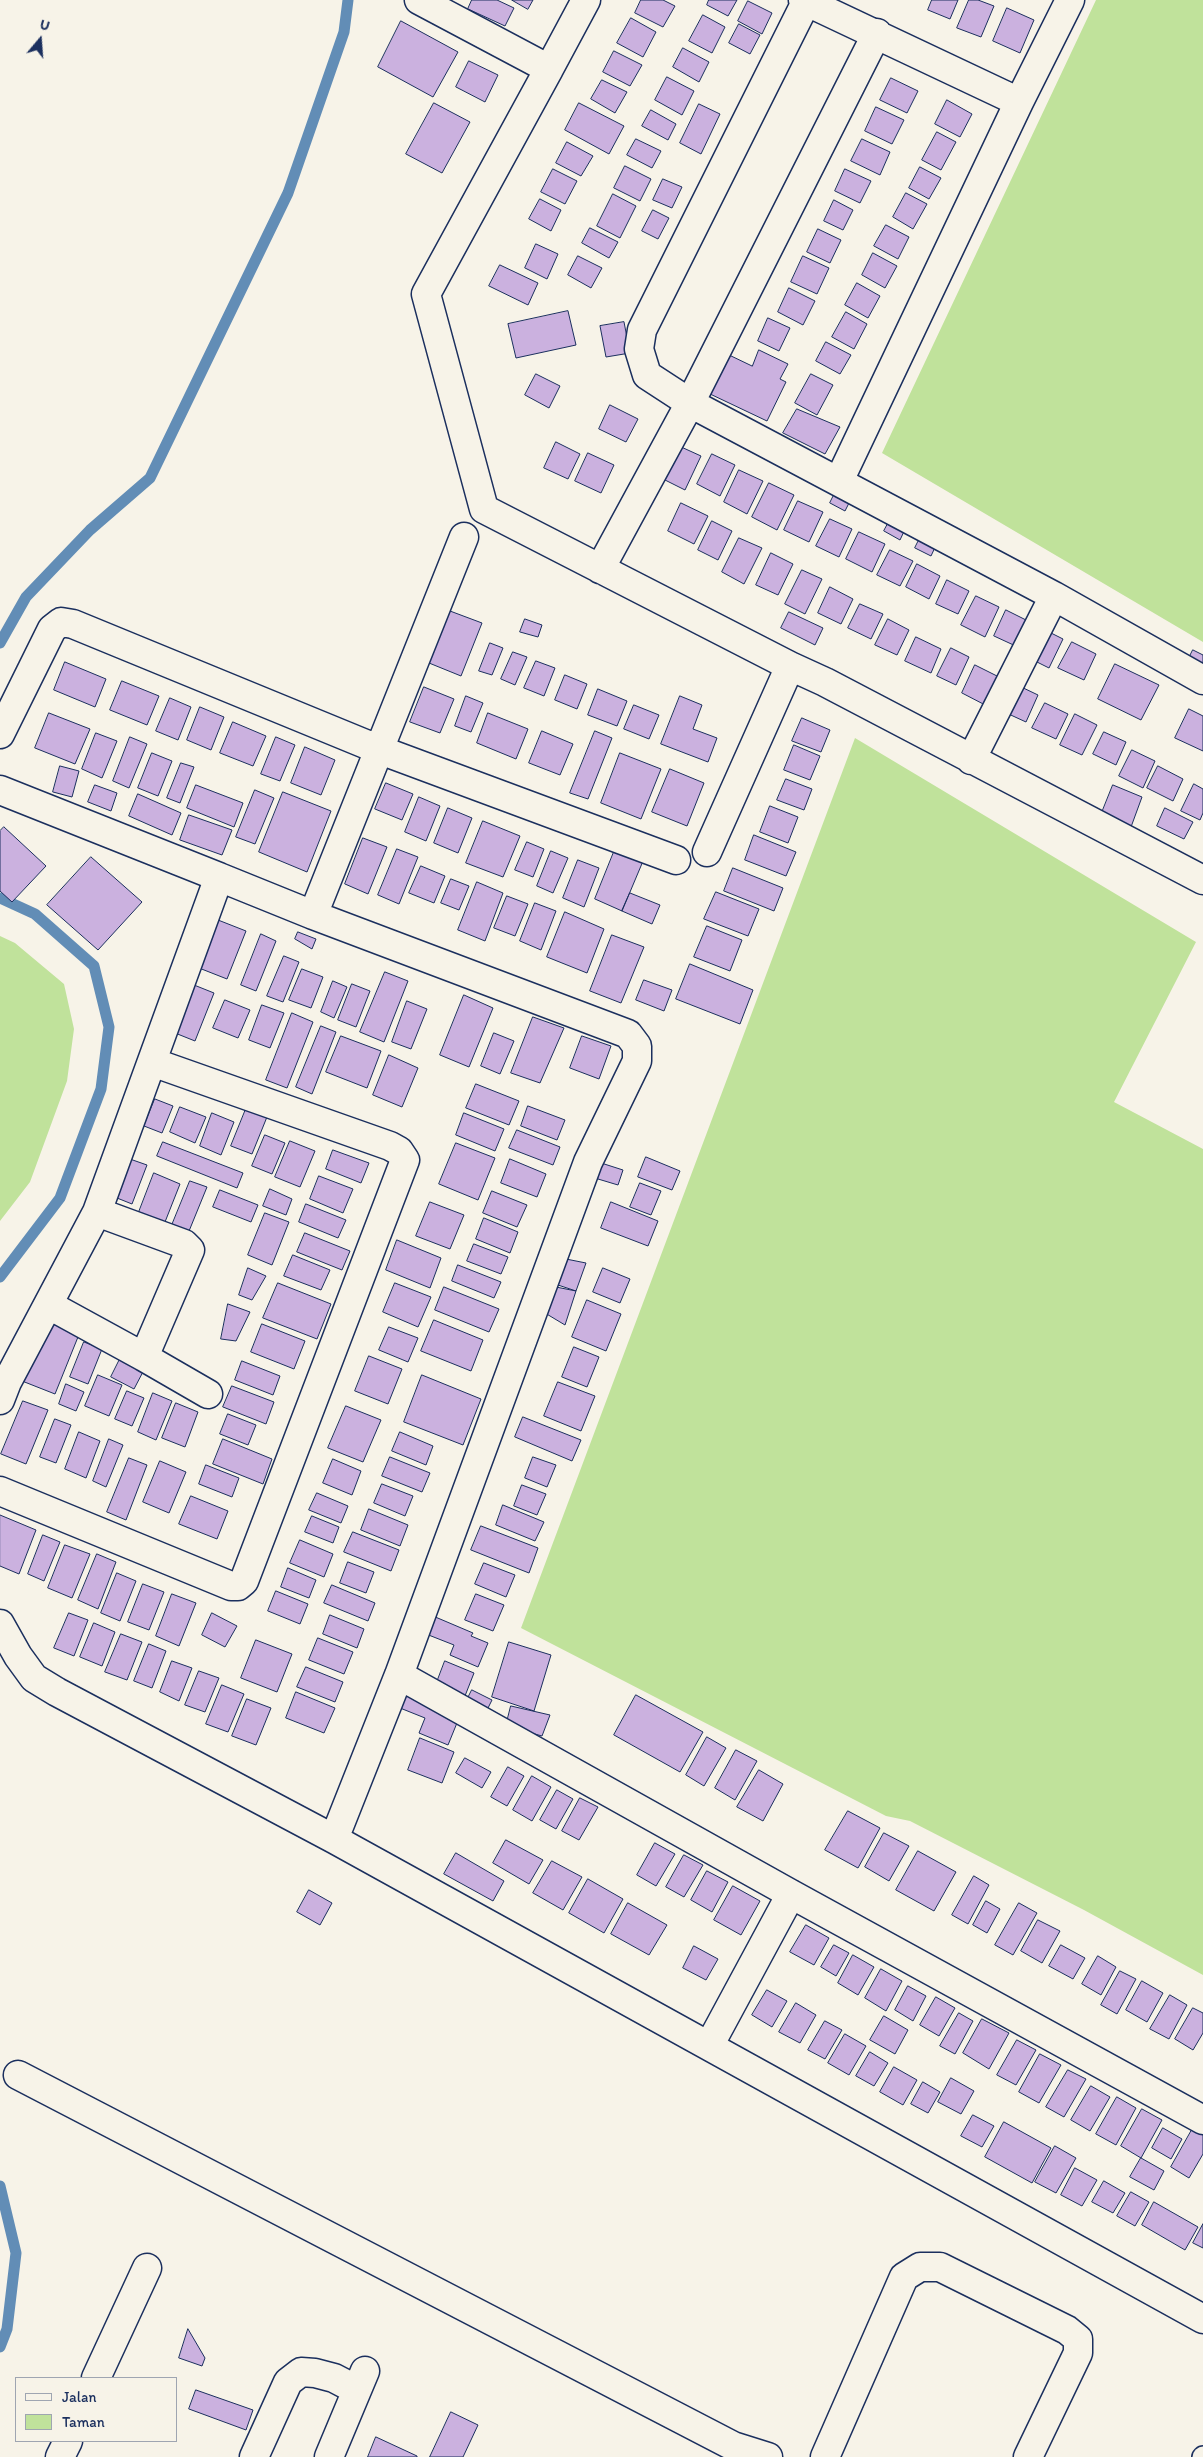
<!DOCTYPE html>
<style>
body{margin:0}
#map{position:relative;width:1203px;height:2457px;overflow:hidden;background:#f7f3e8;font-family:Itim,sans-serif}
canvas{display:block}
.legend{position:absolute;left:15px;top:2377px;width:162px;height:65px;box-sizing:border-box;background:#f7f3e8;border:1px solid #9fa5b1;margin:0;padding:6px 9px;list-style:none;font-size:15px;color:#1b2f5e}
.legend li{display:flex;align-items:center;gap:10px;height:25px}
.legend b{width:25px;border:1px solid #9fa5b1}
.north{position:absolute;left:15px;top:15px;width:50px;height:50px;-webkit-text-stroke:4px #f7f3e8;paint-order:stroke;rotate:18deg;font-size:14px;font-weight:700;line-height:20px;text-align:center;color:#1b2f5e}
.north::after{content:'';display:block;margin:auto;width:18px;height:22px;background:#1b2f5e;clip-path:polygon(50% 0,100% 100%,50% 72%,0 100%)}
</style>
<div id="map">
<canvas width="1203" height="2457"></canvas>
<ul class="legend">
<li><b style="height:6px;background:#f7f3e8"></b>Jalan</li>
<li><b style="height:14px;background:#c0e29b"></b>Taman</li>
</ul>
<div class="north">U</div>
</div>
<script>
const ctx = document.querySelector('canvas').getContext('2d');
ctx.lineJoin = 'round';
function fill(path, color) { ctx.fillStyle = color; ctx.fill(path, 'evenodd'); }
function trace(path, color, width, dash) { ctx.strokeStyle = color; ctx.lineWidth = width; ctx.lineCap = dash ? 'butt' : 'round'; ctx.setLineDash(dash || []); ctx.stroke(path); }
fill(new Path2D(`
 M1096 0H1203V642L882 453Z
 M855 738 1196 942 1114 1102 1203 1149V1975L1084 1910 910 1821 886 1816 521 1628Z
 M0 936 15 943 64 984 74 1029 67 1081 30 1182 0 1221Z`), '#c0e29b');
trace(new Path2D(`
 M0 643 26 597 90 530 150 478 288 193 344 32 348 0
 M0 898 35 914 94 966 109 1027 101 1089 60 1198 0 1277
 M0 2186 16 2253 7 2329 0 2347`), '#628db6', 11);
const building = new Path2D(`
 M472 0H497L514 8 505 26 468 9Z
 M512 0H533L528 9Z
 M641 0H663L675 6 663 27 635 13Z
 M709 0H737L728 16 707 5Z
 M932 0H958L950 19 928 10Z
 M969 0H978L994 6 981 37 957 28Z
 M748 1 772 13 762 34 738 21Z
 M1007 8 1034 20 1020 53 993 41Z
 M703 15 725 27 712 53 689 41Z
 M631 18 656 32 643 57 617 43Z
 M401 21 458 52 433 97 378 67Z
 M739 24 760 35 750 54 729 43Z
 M683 48 709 62 699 82 673 67Z
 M614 51 642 65 630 86 603 72Z
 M469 61 498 75 485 102 456 87Z
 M667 77 694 91 682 115 655 100Z
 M891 78 918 91 907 113 880 100Z
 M602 80 627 92 615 113 591 99Z
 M947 100 972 114 960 137 935 124Z
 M434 103 470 122 442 173 406 154Z
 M579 103 624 126 609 154 565 130Z
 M699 104 720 114 701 154 680 143Z
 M876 107 904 120 892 144 865 131Z
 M651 110 676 124 668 140 642 126Z
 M937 132 956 142 941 170 922 160Z
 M636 139 661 151 652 168 627 155Z
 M862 139 890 152 880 175 851 161Z
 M567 142 593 156 581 176 556 163Z
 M625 166 651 179 640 201 614 188Z
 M920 167 941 178 929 199 909 188Z
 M553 169 577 181 565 204 541 192Z
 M845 169 871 181 860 203 835 191Z
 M663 179 682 187 672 208 653 200Z
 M906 193 927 204 913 229 893 217Z
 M613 194 636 206 620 238 597 226Z
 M540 199 561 210 551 231 529 219Z
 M834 200 853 210 843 230 824 221Z
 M653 210 669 218 658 239 642 231Z
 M886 225 909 237 898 259 874 246Z
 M590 228 618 242 609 258 582 243Z
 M818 229 841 240 830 263 807 252Z
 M536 244 558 254 547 279 525 268Z
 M873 253 897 266 885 288 862 275Z
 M578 256 602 268 591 288 568 275Z
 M803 256 829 268 817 294 791 282Z
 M500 265 538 283 528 305 489 286Z
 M857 283 880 296 868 318 845 305Z
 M789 288 815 301 803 325 778 312Z
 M568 311 576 345 516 358 508 324Z
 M846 312 867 324 854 349 832 337Z
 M768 318 790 328 779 351 758 341Z
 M624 322 630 353 606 357 600 326Z
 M826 342 851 355 840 374 816 361Z
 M759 350 788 364 780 379 786 382 767 421 708 393 727 354 752 366Z
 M536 374 560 386 549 408 525 395Z
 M811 374 833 385 817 415 795 403Z
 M610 405 638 419 626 442 599 429Z
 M797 409 840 427 825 454 783 433Z
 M556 442 580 454 568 479 544 468Z
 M679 446 701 456 685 490 663 479Z
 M588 453 614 465 601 493 575 481Z
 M712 454 735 465 720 496 697 484Z
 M739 470 763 481 747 514 724 502Z
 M769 483 794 495 777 530 752 517Z
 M837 489 852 497 845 511 830 503Z
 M798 501 823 512 809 542 784 530Z
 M681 503 708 516 694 544 668 531Z
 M891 518 907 525 900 540 884 531Z
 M830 519 852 529 839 557 816 546Z
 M712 521 732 531 718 560 698 550Z
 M859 532 885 544 872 572 846 559Z
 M922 534 938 541 931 556 915 548Z
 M739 538 762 548 744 584 722 572Z
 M890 550 913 561 900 586 877 575Z
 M771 553 793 564 778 595 756 585Z
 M917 564 940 576 929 599 906 587Z
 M802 570 822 579 805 614 785 604Z
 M947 580 969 591 958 614 936 604Z
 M830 587 853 599 841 624 818 613Z
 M976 596 999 607 985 637 961 625Z
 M860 604 883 614 871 639 848 628Z
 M1006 610 1032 623 1020 648 994 636Z
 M450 611 482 623 461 676 429 663Z
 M789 612 823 628 815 645 781 628Z
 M525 619 542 625 538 637 520 632Z
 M888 619 909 630 897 655 875 645Z
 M1043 629 1063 639 1049 668 1029 658Z
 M916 637 941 649 931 673 905 661Z
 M1072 642 1096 654 1084 680 1058 668Z
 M490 643 503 648 492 675 479 671Z
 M951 648 969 657 956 685 937 676Z
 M1193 650 1203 655V669L1186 664Z
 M513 652 527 657 515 685 501 679Z
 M536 661 555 668 544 696 524 688Z
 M65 662 106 679 95 707 54 690Z
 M1115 664 1159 685 1141 720 1098 699Z
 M975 665 1003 679 989 707 962 693Z
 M565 675 587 684 577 709 555 700Z
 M122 681 159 696 147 725 110 710Z
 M1015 684 1038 695 1026 722 1002 711Z
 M424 687 454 699 440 733 410 722Z
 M598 689 627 701 617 726 588 715Z
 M466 696 483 703 471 732 455 726Z
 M680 696 702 705 693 729 717 738 708 762 661 744Z
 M170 698 191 707 178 740 156 731Z
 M1045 703 1068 714 1056 739 1032 728Z
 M634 705 659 715 649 739 624 729Z
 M200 707 224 717 211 750 187 740Z
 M1189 709 1203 716V751L1175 738Z
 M49 713 90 729 75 764 35 748Z
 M488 713 528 729 516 759 477 743Z
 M1075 714 1097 725 1082 755 1060 745Z
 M802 718 830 730 821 752 792 741Z
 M233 722 266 736 253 766 220 753Z
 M542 731 573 744 560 775 529 763Z
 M595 731 612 738 588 799 570 793Z
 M1104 732 1126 742 1116 765 1093 754Z
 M96 733 117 741 102 778 82 769Z
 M130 737 147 744 129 788 113 781Z
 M276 737 295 745 280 781 261 774Z
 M794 745 820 756 810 780 784 770Z
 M305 747 335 760 321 795 291 783Z
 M1132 750 1155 761 1143 788 1119 776Z
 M152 753 172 761 158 796 138 788Z
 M620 753 661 769 641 819 601 803Z
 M181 763 194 767 180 803 167 798Z
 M60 766 79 771 72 797 53 792Z
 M1158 766 1183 779 1173 801 1147 788Z
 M670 769 704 783 687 826 652 812Z
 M786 779 812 789 804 810 777 800Z
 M386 783 413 794 402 820 375 809Z
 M1194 784 1203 789V813L1200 820 1181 811Z
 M95 785 117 793 111 811 88 802Z
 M196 785 243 803 234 827 187 808Z
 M1113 785 1142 797 1131 827 1101 815Z
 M255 790 274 798 255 844 236 837Z
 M283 792 331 811 307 872 259 852Z
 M138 794 181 813 172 835 129 816Z
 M419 797 440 806 426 841 405 832Z
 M770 806 798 817 788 843 760 832Z
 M448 808 472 818 458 853 434 843Z
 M1165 808 1193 822 1184 839 1157 826Z
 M189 815 232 830 222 855 180 840Z
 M483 821 520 836 503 877 466 863Z
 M4 827 46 866 12 902 0 891V831Z
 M754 835 796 852 786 876 745 860Z
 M363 838 387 847 368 894 345 884Z
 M527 842 544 849 533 877 515 870Z
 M618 842 646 854 622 911 595 899Z
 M397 849 418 857 399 904 378 895Z
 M551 851 568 858 553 893 537 886Z
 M91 857 142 902 98 950 47 905Z
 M578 860 599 868 584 907 563 898Z
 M421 866 445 876 434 903 409 893Z
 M733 868 783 888 774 911 724 891Z
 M451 879 469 886 459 910 441 903Z
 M477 882 503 893 485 941 458 930Z
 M716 892 759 909 748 936 704 919Z
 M630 893 660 905 652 924 622 911Z
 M507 896 528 904 515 936 494 928Z
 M535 903 556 911 541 950 520 941Z
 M565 912 604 929 587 973 547 957Z
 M218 920 246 931 227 979 199 968Z
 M707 926 742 940 730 971 694 957Z
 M298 932 316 939 312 949 295 939Z
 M261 934 276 941 256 991 241 985Z
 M612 935 644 947 621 1003 590 991Z
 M284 956 299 962 283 1002 267 996Z
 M690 964 753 990 740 1024 676 999Z
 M302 969 323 977 311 1008 289 1000Z
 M385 972 408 981 384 1042 360 1032Z
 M644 980 672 990 664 1011 636 1000Z
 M333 981 347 987 334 1018 321 1012Z
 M352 984 370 991 356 1027 338 1020Z
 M194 985 214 993 195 1041 175 1033Z
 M464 995 493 1008 469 1067 440 1055Z
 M225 1000 250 1010 238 1038 213 1028Z
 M407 1001 427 1009 411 1049 392 1042Z
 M262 1005 284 1013 270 1048 249 1040Z
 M292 1013 313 1022 287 1088 266 1080Z
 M533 1017 564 1028 540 1083 511 1073Z
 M321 1026 336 1032 312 1094 296 1087Z
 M494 1033 514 1041 500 1074 481 1066Z
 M341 1036 381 1051 367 1088 326 1072Z
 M582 1036 611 1046 599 1079 570 1068Z
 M389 1055 418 1068 402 1107 373 1095Z
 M476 1084 519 1101 509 1125 466 1108Z
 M155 1099 173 1106 162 1133 144 1126Z
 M248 1104 269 1112 252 1154 231 1146Z
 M528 1106 565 1120 557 1140 521 1126Z
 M180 1107 206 1117 195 1143 170 1132Z
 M212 1113 234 1122 221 1155 200 1146Z
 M464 1113 504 1129 495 1151 456 1135Z
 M517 1130 560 1147 553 1165 509 1148Z
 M265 1135 285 1143 272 1174 252 1166Z
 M290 1141 315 1151 300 1187 275 1177Z
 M163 1142 243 1173 237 1188 157 1156Z
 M456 1143 495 1158 478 1200 439 1184Z
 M333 1150 369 1163 361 1183 326 1169Z
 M646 1157 680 1171 672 1190 638 1177Z
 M127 1158 147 1165 132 1204 112 1196Z
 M510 1159 546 1174 537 1197 501 1183Z
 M598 1162 623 1170 618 1185 598 1179Z
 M154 1173 180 1184 165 1222 139 1212Z
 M319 1176 353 1189 343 1213 310 1199Z
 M190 1181 207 1187 187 1236 170 1230Z
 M640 1183 661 1191 651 1215 630 1207Z
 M270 1189 292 1199 286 1215 263 1206Z
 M220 1190 258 1205 251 1222 213 1207Z
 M492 1191 527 1205 517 1227 483 1213Z
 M430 1202 464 1215 450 1249 416 1236Z
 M611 1202 658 1221 648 1246 601 1228Z
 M306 1204 346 1220 338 1238 299 1222Z
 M265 1213 289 1222 272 1265 248 1255Z
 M484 1218 518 1232 510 1253 476 1239Z
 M305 1233 350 1251 342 1270 297 1252Z
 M397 1240 441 1258 430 1288 386 1270Z
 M474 1244 508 1257 501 1274 467 1261Z
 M293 1255 330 1270 321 1290 284 1276Z
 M561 1258 586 1263 576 1291 552 1283Z
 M458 1265 501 1282 494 1298 452 1281Z
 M248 1268 266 1276 252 1300 239 1295Z
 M603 1268 630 1279 620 1303 593 1292Z
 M278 1283 331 1304 317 1339 263 1318Z
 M395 1283 431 1297 418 1327 383 1312Z
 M551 1286 576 1291 565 1325 540 1310Z
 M444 1287 499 1309 489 1332 435 1310Z
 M587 1300 621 1314 606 1351 572 1337Z
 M228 1304 250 1312 236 1341 221 1339Z
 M47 1319 80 1332 55 1394 22 1381Z
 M434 1320 483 1340 471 1371 421 1351Z
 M262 1324 305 1341 294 1369 251 1352Z
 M389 1327 418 1338 408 1362 379 1350Z
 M84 1342 102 1349 88 1384 70 1377Z
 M574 1347 599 1357 587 1387 562 1377Z
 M122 1355 145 1368 134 1389 111 1377Z
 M369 1356 402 1369 388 1404 355 1391Z
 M242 1361 280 1376 273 1395 235 1380Z
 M98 1375 122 1385 109 1416 85 1406Z
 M422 1375 481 1399 463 1445 404 1422Z
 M558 1382 595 1396 581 1431 544 1416Z
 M66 1384 84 1392 76 1411 59 1404Z
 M232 1386 274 1402 266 1424 223 1407Z
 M127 1391 144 1398 132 1426 115 1419Z
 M153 1393 172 1401 156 1440 138 1432Z
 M23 1401 48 1410 26 1464 1 1454Z
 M176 1403 198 1412 185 1447 162 1438Z
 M346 1406 381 1420 363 1462 328 1448Z
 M228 1414 256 1425 248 1445 220 1434Z
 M523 1417 581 1440 572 1461 515 1437Z
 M55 1419 71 1425 56 1463 40 1457Z
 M79 1432 100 1441 86 1478 65 1469Z
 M400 1432 433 1446 426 1465 392 1451Z
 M109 1439 123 1445 106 1487 93 1481Z
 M223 1439 272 1459 263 1484 213 1464Z
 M390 1457 430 1473 422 1492 382 1476Z
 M533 1457 556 1465 547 1487 525 1478Z
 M129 1458 147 1465 126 1520 107 1512Z
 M333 1459 361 1471 352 1495 323 1483Z
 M160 1461 186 1472 169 1513 143 1502Z
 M206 1465 239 1478 232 1497 199 1484Z
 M382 1484 413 1496 405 1516 374 1503Z
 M522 1485 546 1494 537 1515 514 1506Z
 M317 1493 348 1506 341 1523 309 1510Z
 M191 1496 228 1511 217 1539 179 1524Z
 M503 1505 544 1522 535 1541 496 1525Z
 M369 1509 408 1525 400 1546 361 1530Z
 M0 1515 36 1530 19 1574 0 1566Z
 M312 1516 339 1527 333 1543 305 1532Z
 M481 1526 538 1548 529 1573 471 1550Z
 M353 1532 399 1550 391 1571 344 1552Z
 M43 1535 60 1542 44 1581 28 1574Z
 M300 1540 333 1554 324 1577 290 1563Z
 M65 1545 90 1554 72 1598 48 1588Z
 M97 1554 116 1562 98 1609 78 1600Z
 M348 1562 374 1572 366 1593 340 1583Z
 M484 1563 515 1575 506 1597 475 1584Z
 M288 1568 316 1580 309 1598 281 1587Z
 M117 1573 136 1581 120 1621 101 1613Z
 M143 1584 164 1592 149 1630 128 1622Z
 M332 1585 375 1603 368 1621 324 1603Z
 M276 1591 308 1604 300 1624 268 1611Z
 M172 1594 196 1603 179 1646 156 1636Z
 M476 1594 504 1605 493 1631 465 1620Z
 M69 1613 88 1620 74 1656 54 1648Z
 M212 1613 237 1626 225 1647 202 1635Z
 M330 1615 364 1629 357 1648 323 1634Z
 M433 1616 473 1633 471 1636 488 1643 478 1667 450 1655 454 1645 426 1634Z
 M94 1623 115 1632 102 1666 80 1657Z
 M121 1634 142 1642 127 1680 105 1672Z
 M318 1638 353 1652 344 1674 309 1660Z
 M256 1640 292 1654 277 1692 241 1678Z
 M509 1642 551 1655 534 1711 492 1697Z
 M149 1644 166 1651 152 1688 134 1681Z
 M172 1661 192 1668 179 1701 160 1692Z
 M445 1661 474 1673 463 1701 434 1690Z
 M306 1667 343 1682 335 1702 297 1687Z
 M199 1671 219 1678 205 1712 185 1705Z
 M222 1685 244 1694 228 1732 206 1724Z
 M408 1690 459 1718 448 1745 419 1733 425 1718 400 1708Z
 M472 1690 492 1700 484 1716 464 1706Z
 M296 1692 335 1708 324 1733 286 1718Z
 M636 1695 703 1732 680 1772 614 1735Z
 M247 1699 271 1708 256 1745 232 1736Z
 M511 1706 550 1715 542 1736 506 1726Z
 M707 1737 726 1748 704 1786 686 1775Z
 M420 1738 454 1752 442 1783 408 1770Z
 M736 1750 757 1761 735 1800 715 1788Z
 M465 1758 491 1772 482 1788 456 1773Z
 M508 1767 524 1776 507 1806 491 1797Z
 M759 1770 783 1784 763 1821 737 1807Z
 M532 1776 551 1787 532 1821 513 1810Z
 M557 1790 573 1799 556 1829 540 1820Z
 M580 1798 598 1807 579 1840 562 1831Z
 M848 1811 880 1828 858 1868 825 1850Z
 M884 1833 909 1846 889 1881 865 1867Z
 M506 1840 543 1860 529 1884 493 1863Z
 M655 1843 675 1854 656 1886 637 1875Z
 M918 1851 956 1872 934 1911 896 1890Z
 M456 1853 504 1881 493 1901 444 1874Z
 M684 1855 703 1865 684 1897 666 1887Z
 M552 1861 582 1877 563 1910 533 1893Z
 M707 1871 728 1882 712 1912 691 1900Z
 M974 1876 989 1885 968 1924 952 1915Z
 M588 1879 623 1899 604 1933 569 1913Z
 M733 1886 760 1901 741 1935 714 1920Z
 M309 1890 332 1903 320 1925 297 1912Z
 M986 1901 1000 1909 987 1933 973 1925Z
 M628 1903 667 1925 649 1955 611 1934Z
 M1019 1903 1037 1913 1013 1955 995 1945Z
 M1038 1920 1060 1931 1042 1963 1021 1951Z
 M806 1925 829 1938 814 1965 790 1952Z
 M834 1945 849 1953 836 1976 821 1967Z
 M1061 1945 1085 1958 1073 1979 1049 1966Z
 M694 1946 718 1959 706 1980 683 1968Z
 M853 1955 874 1967 858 1995 838 1983Z
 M1098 1956 1116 1967 1101 1995 1082 1984Z
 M881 1969 902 1981 886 2011 865 1998Z
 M1120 1971 1136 1979 1117 2014 1101 2005Z
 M1142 1981 1163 1993 1147 2022 1126 2010Z
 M908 1986 926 1996 913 2021 895 2010Z
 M767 1990 787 2001 772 2027 752 2015Z
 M1170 1995 1187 2005 1169 2039 1150 2029Z
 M936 1997 955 2008 939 2036 920 2025Z
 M796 2003 816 2015 800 2043 779 2032Z
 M1193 2008 1203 2013V2033L1193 2050 1175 2039Z
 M959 2013 973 2021 955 2054 940 2046Z
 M884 2016 908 2030 895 2054 870 2040Z
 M982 2019 1009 2033 989 2069 963 2053Z
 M825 2021 842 2030 825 2059 808 2050Z
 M845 2034 866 2046 849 2075 828 2063Z
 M1017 2040 1036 2050 1016 2085 997 2075Z
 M870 2052 888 2063 874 2086 856 2076Z
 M1040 2054 1061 2065 1039 2103 1019 2092Z
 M894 2067 917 2080 903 2105 880 2092Z
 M1068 2070 1086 2079 1064 2117 1046 2107Z
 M951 2078 974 2091 961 2114 938 2102Z
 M923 2082 940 2092 928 2113 911 2104Z
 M1091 2086 1110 2097 1090 2131 1071 2120Z
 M1117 2097 1136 2108 1116 2145 1096 2134Z
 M1142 2109 1162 2120 1141 2158 1121 2146Z
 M973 2115 994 2126 982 2147 961 2136Z
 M1004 2122 1051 2148 1032 2183 985 2157Z
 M1163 2128 1182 2139 1171 2159 1152 2148Z
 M1193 2128 1203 2133V2154L1189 2178 1171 2167Z
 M1055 2146 1076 2158 1056 2193 1035 2182Z
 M1141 2158 1164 2171 1154 2190 1130 2177Z
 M1075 2168 1097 2180 1082 2206 1061 2195Z
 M1104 2181 1125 2193 1113 2213 1092 2202Z
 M1131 2192 1149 2202 1135 2226 1117 2216Z
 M1154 2202 1198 2227 1185 2250 1142 2225Z
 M1203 2224V2248L1193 2243Z
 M188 2329 205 2358 202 2366 179 2358Z
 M196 2390 253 2410 246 2430 189 2409Z
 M451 2412 478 2425 463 2457H430Z
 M376 2437 417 2456V2457H368Z`);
fill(building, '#cbb1df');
trace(building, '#1b2f5e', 1);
const lane = new Path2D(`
 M1202 2457 1203 2456`);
const street = new Path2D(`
 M419 0 549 69 586 0
 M803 0 1019 102 1070 0
 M806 2 642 330 639 349 647 375 690 403 877 33
 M549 69 426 294 484 509 790 666 707 852
 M839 481 1019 102
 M600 569 690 403 1054 596 1203 680
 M790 666 825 682 1203 880
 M0 734 52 629 61 622 73 624 380 750 676 860
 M971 760 1054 596
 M0 790 219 877
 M313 915 628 1034 637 1046V1061L588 1162 399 1675 334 1839
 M49 1305 144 1357 190 1250 184 1244 97 1212
 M144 1357 208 1394
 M0 1400 7 1382 97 1212 219 877 313 915 464 537
 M0 1491 231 1586H238L244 1581 405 1160 399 1151 390 1146 152 1062
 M0 1624 18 1656 34 1678 57 1692 334 1839 1203 2319
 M399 1675 791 1894 1203 2120
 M709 2046 791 1894
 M18 2075 733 2446 768 2457
 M96 2378 147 2268
 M60 2457 68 2441
 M254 2457 288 2382 301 2372 315 2373 334 2378 357 2390
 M329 2457 365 2371
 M825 2457 904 2277 920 2267H940L1067 2330 1078 2339V2353L1028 2457`);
trace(lane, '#1b2f5e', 22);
trace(street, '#1b2f5e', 31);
trace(lane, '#f7f3e8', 19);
trace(street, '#f7f3e8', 28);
</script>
